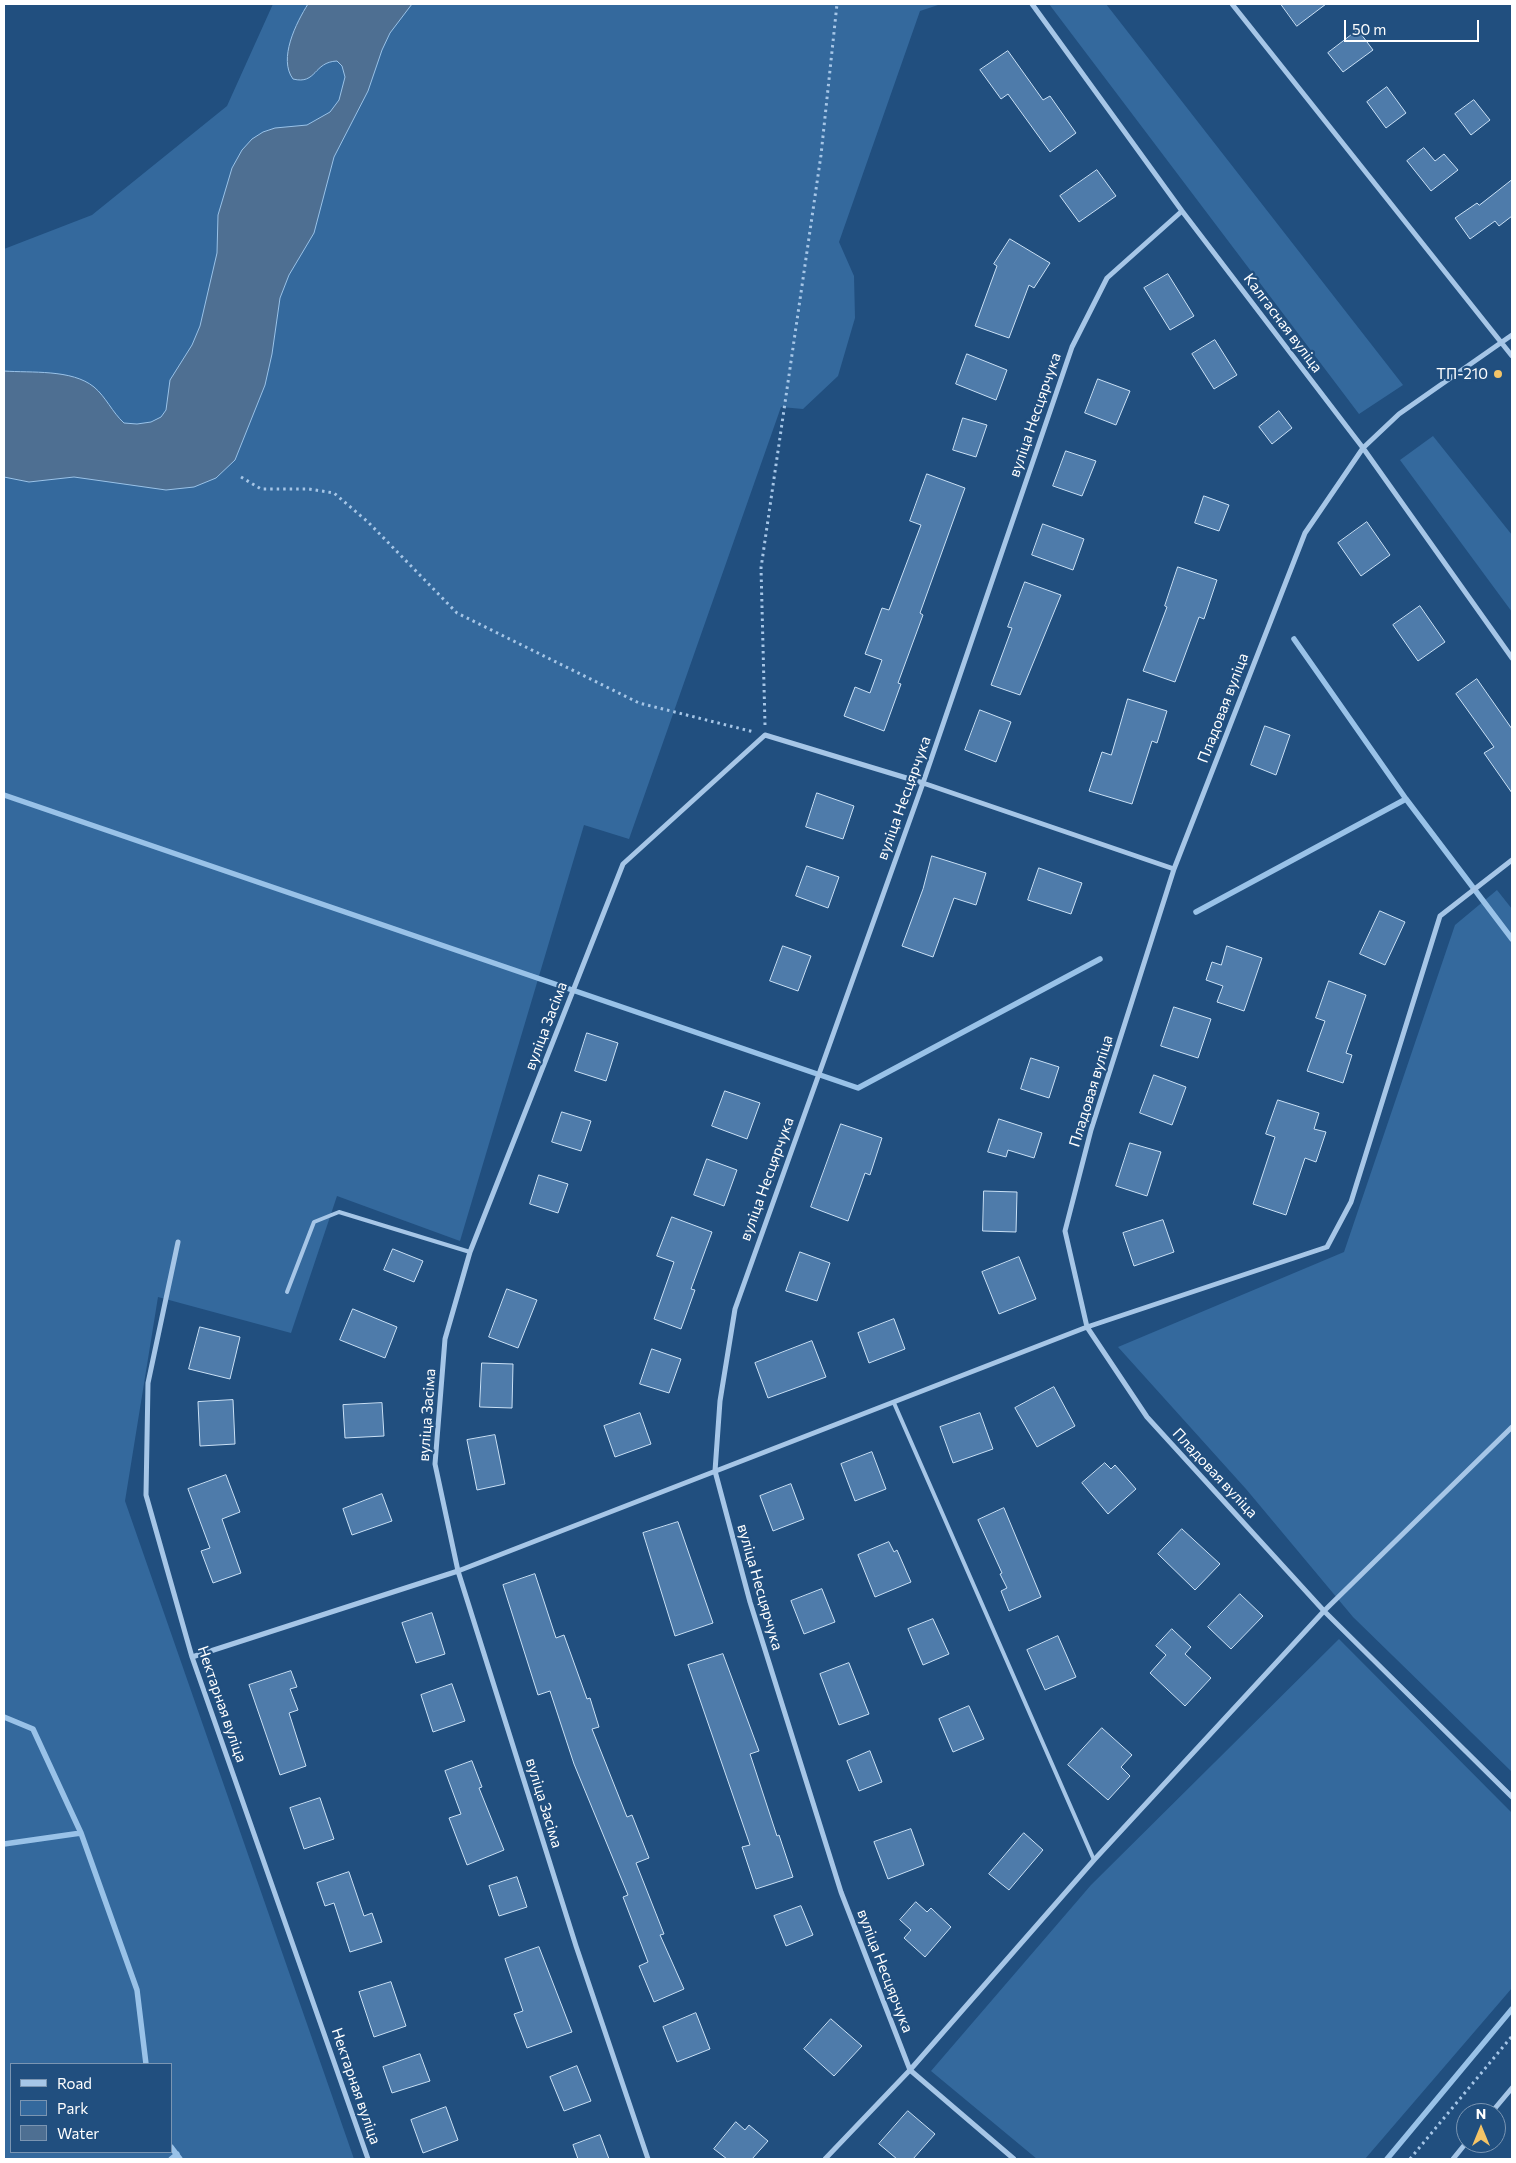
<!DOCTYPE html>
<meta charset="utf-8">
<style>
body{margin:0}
#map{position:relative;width:1516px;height:2163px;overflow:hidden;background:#214f7f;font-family:Commissioner,sans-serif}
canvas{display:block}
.frame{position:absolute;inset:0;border:5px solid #fff;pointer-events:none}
.legend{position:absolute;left:10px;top:2063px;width:162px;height:90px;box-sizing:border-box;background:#214f7f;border:1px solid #7a95b2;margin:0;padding:6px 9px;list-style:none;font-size:15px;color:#fff}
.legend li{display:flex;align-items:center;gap:10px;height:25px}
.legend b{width:25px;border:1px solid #7a95b2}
.north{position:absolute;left:1456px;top:2103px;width:50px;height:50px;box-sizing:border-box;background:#214f7f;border:1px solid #7a95b2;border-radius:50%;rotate:0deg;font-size:14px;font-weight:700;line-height:20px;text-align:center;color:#fff}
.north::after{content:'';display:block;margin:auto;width:18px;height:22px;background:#f4c467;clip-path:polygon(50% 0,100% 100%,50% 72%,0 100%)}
.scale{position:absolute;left:1344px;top:20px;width:135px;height:22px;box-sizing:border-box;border:2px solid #fff;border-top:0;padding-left:6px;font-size:15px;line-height:18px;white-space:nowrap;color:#fff;-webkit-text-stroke:4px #214f7f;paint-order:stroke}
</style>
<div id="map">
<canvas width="1516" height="2163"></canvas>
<div class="frame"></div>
<ul class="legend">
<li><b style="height:6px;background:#a6c6e7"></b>Road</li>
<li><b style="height:14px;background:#34699d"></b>Park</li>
<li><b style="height:14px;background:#4e6f92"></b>Water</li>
</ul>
<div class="north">N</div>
<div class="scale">50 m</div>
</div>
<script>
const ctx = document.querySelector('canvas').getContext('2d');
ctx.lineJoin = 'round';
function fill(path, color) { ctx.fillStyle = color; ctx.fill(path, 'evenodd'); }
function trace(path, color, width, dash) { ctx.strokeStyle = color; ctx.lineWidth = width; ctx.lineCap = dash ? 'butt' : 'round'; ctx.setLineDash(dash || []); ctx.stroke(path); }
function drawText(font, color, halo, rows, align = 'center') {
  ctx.font = font + ' Commissioner,sans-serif'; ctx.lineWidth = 4.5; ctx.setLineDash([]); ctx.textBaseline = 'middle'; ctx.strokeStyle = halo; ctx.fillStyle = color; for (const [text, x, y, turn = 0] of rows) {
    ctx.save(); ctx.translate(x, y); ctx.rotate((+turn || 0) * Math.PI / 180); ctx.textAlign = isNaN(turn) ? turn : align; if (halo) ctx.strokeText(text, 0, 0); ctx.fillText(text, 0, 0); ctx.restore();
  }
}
fill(new Path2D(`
 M273 4H941L920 11 839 242 854 276 855 318 838 376 803 409 781 407 629 839 584 825 460 1241 337 1196 291 1333 158 1297 125 1501 354 2159H4V249L92 215 227 106ZM11 2064H171V2152H11Z
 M1049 4H1106L1403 385 1359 414Z
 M1433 436 1512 535V612L1400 460Z
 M1497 890 1512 909V1772L1353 1617 1246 1489 1118 1347 1344 1252 1455 925Z
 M1339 1639 1512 1813V1988L1365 2159H1037L931 2071 1091 1885Z`), '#34699d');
const water = new Path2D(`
 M308 4H412L390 33 382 50 368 91 334 157 314 233 289 275 280 298 272 354 265 385 235 460 216 478 194 487 166 490 74 477 29 482 4 477V371C31 373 72 369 94 387 106 397 112 412 124 423L137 424 151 422 161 417 166 410 170 380 192 345 200 326 217 253 218 215 232 168 242 150 252 139 263 132 275 128 307 125 330 112 339 100 345 77 342 66 337 61C313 62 317 85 293 79 278 59 296 23 308 4Z`);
fill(water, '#4e6f92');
trace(water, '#99c2e8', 1);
trace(new Path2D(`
 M1294 639 1406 799 1512 939
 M4 795 858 1088 1100 959
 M1196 912 1406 799
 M4 1717 33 1729 81 1833 137 1990 146 2064
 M4 1844 81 1833
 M171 2147 180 2159
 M171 2159 177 2154
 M1387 2159 1512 2009`), '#99c2e8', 5.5);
const building = new Path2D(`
 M1281 4H1326L1297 26Z
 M1358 30 1373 50 1343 72 1328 53Z
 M1008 51 1043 100 1050 96 1076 133 1050 152 1008 94 1001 99 980 70Z
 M1387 87 1406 113 1386 128 1367 102Z
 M1474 100 1490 120 1471 135 1455 114Z
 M1424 148 1435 161 1444 154 1458 170 1431 191 1407 161Z
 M1097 170 1116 196 1079 222 1060 196Z
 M1512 180V216L1499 226 1495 221 1470 239 1455 218 1477 203 1479 205Z
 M1010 239 1050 263 1034 288 1029 285 1009 338 975 326 997 266 994 264Z
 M1168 274 1194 316 1170 330 1144 288Z
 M1215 340 1237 375 1214 389 1192 354Z
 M967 354 1007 370 996 400 956 384Z
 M1098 379 1130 391 1116 425 1085 413Z
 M1279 411 1292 428 1272 444 1259 427Z
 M963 418 987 425 976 457 953 450Z
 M1066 451 1096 461 1082 496 1053 486Z
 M927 474 965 488 920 613 923 615 898 683 901 684 884 731 844 716 855 687 870 693 882 660 865 654 882 608 889 610 921 525 910 521Z
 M1204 496 1229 505 1219 531 1195 523Z
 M1367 522 1390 555 1361 576 1338 543Z
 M1043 524 1084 539 1073 570 1032 555Z
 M1178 567 1217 580 1204 619 1199 617 1175 682 1143 671 1167 607 1165 606Z
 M1025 582 1061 595 1020 695 991 685 1012 628 1008 627Z
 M1420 606 1445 642 1418 661 1393 625Z
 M1477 679 1512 729V793L1484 753 1494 747 1456 694Z
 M1128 699 1167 711 1157 743 1152 741 1132 804 1089 791 1102 752 1111 755Z
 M980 710 1011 722 996 762 965 750Z
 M1265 726 1290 735 1276 775 1251 765Z
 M817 793 854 806 843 839 806 827Z
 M932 856 986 873 976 905 954 898 933 957 902 946 923 889Z
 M807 866 839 877 828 908 796 896Z
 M1039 868 1082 883 1071 914 1028 900Z
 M1380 911 1405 922 1385 965 1360 954Z
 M783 946 811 956 798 991 770 981Z
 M1227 946 1262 958 1244 1011 1217 1002 1223 986 1206 980 1212 962 1221 965Z
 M1329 981 1366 995 1346 1053 1352 1055 1343 1083 1307 1071 1325 1021 1316 1018Z
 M1174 1007 1211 1019 1198 1058 1161 1046Z
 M587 1033 618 1043 606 1081 575 1071Z
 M1031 1058 1059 1067 1049 1098 1021 1089Z
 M1154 1075 1186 1087 1172 1125 1140 1113Z
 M725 1091 760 1103 747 1139 712 1126Z
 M1278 1100 1319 1113 1314 1129 1326 1132 1316 1162 1305 1158 1286 1215 1253 1204 1275 1137 1266 1134Z
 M562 1112 591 1121 581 1151 552 1142Z
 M999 1119 1042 1133 1034 1158 1008 1150 1006 1157 988 1152Z
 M841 1124 882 1138 870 1175 865 1173 848 1221 811 1207Z
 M1130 1143 1161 1152 1147 1196 1116 1186Z
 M707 1159 737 1170 724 1206 694 1195Z
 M539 1175 568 1184 558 1213 530 1204Z
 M984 1191 1017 1192 1016 1232 983 1231Z
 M672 1217 712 1232 691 1289 695 1290 681 1329 654 1319 674 1262 657 1256Z
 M1163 1220 1174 1252 1134 1266 1123 1233Z
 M393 1249 423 1261 414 1282 384 1270Z
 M800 1252 830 1263 817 1301 786 1291Z
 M1019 1257 1036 1299 999 1314 982 1272Z
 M507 1289 537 1300 518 1348 489 1337Z
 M353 1309 397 1327 385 1358 340 1340Z
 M894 1319 905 1349 869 1363 858 1333Z
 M200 1327 240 1337 230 1379 189 1369Z
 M812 1341 826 1377 768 1398 755 1363Z
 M652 1349 681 1359 669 1393 640 1384Z
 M482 1363 513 1364 512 1408 480 1407Z
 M1054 1387 1075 1426 1037 1447 1015 1408Z
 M233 1400 235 1444 200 1446 198 1402Z
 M382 1403 384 1436 345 1438 343 1405Z
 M640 1413 651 1444 615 1457 604 1426Z
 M980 1413 993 1449 953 1463 940 1427Z
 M495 1435 505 1484 477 1490 467 1440Z
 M872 1452 886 1489 855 1501 841 1464Z
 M1105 1463 1111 1469 1115 1465 1136 1489 1108 1514 1082 1483Z
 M226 1475 240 1512 222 1519 241 1573 213 1583 201 1551 210 1548 188 1489Z
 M791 1484 804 1519 773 1531 760 1496Z
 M382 1494 392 1521 352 1535 343 1509Z
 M1004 1508 1041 1597 1009 1611 1001 1591 1007 1588 1000 1574 1002 1573 978 1520Z
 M678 1522 713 1623 675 1636 643 1533Z
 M1182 1529 1220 1564 1195 1590 1158 1554Z
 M889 1542 894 1552 897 1550 911 1582 875 1597 858 1555Z
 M535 1574 556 1638 564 1635 587 1699 590 1698 599 1727 592 1729 627 1817 632 1815 649 1858 636 1863 664 1934 660 1935 684 1989 654 2002 639 1966 648 1962 623 1897 628 1895 574 1764 550 1691 538 1695 503 1585Z
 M822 1589 835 1622 804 1634 791 1601Z
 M1240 1594 1263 1616 1231 1649 1208 1627Z
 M432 1613 445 1654 416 1663 402 1623Z
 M933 1619 949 1654 923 1665 908 1629Z
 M1172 1629 1191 1647 1185 1654 1211 1678 1185 1706 1150 1673 1166 1655 1156 1646Z
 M1058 1636 1076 1677 1045 1690 1027 1650Z
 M723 1654 759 1751 750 1754 777 1836 779 1835 793 1877 756 1889 742 1847 750 1845 688 1665Z
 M849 1663 869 1714 839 1725 820 1674Z
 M291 1671 297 1687 290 1689 298 1710 289 1713 306 1766 280 1775 249 1685Z
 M452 1684 465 1721 433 1732 421 1695Z
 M969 1706 984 1739 953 1752 939 1719Z
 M1102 1728 1132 1755 1121 1767 1130 1776 1108 1800 1068 1765Z
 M870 1751 882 1782 859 1791 847 1761Z
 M472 1761 482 1787 479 1788 504 1850 467 1865 449 1818 461 1814 445 1771Z
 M320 1798 334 1839 304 1849 290 1808Z
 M911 1829 924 1865 888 1879 874 1842Z
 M1024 1833 1043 1850 1009 1890 989 1874Z
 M349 1872 364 1916 372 1913 382 1942 350 1952 334 1903 325 1906 317 1883Z
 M517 1877 527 1907 499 1916 489 1886Z
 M916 1902 927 1912 931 1908 951 1927 925 1957 904 1938 911 1930 900 1920Z
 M801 1906 813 1935 786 1946 774 1916Z
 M539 1947 572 2032 527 2048 514 2014 523 2011 505 1959Z
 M391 1982 406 2026 374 2037 359 1992Z
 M696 2013 710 2049 677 2062 663 2027Z
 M831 2019 862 2046 834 2076 804 2049Z
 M420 2054 430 2081 392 2093 383 2067Z
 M577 2066 591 2101 564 2111 550 2077Z
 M446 2107 458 2140 423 2153 411 2120Z
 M908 2111 935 2134 913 2159H897L879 2144Z
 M736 2122 745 2130 749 2125 768 2141 752 2159H727L714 2149Z
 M600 2135 609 2159H578L573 2145Z`);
fill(building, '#4e7baa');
trace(building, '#c9e0f5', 1);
trace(new Path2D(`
 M241 477 261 489H309L334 493 368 522 457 613 639 703 754 732
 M765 725 761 568 821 155 837 4
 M1410 2159 1512 2036`), '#a6c6e7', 3, [2.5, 4]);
trace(new Path2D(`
 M287 1292 314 1222 339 1212 470 1252
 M894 1403 1094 1860`), '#a6c6e7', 4);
trace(new Path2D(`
 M1032 4 1182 211 1363 448 1512 658
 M1232 4 1512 356
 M1512 335 1399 414 1363 448 1305 533 1174 869 1091 1130 1065 1231 1087 1327 1147 1417 1324 1611 1512 1797
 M178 1242 148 1383 146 1495 192 1657 368 2159
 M192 1657 458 1571 1087 1327 1327 1247 1351 1202 1440 916 1512 860
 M1491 2113 1512 2088
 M648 2159 576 1946 458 1571 435 1464 445 1339 470 1252 623 864 765 735 923 783 1174 869
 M825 2159 910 2070 1094 1860 1324 1611 1512 1427
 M1014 2159 910 2070 841 1892 750 1602 715 1471 720 1401 735 1309 923 783 1072 347 1107 278 1182 211
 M1453 2159 1466 2143`), '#a6c6e7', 5);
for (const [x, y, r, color] of [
 [1498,374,5,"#f4c467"]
]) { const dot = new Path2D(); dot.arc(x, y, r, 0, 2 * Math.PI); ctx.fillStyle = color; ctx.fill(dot); trace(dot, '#214f7f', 2); }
drawText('15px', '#fff', '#214f7f', [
 ["Калгасная вуліца",1283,323,53],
 ["вуліца Несцярчука",1035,415,-71],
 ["Пладовая вуліца",1223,708,-69],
 ["вуліца Несцярчука",904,798,-70],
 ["вуліца Засіма",546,1026,-69],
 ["Пладовая вуліца",1091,1091,-73],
 ["вуліца Несцярчука",767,1179,-70],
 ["вуліца Засіма",427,1415,-86],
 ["Пладовая вуліца",1215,1473,47],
 ["вуліца Несцярчука",760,1587,74],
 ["Нектарная вуліца",222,1704,71],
 ["вуліца Засіма",544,1803,73],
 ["вуліца Несцярчука",885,1971,69],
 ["Нектарная вуліца",356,2086,71]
]);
drawText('15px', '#fff', '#214f7f', [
 ["ТП-210",1488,374]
], 'right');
</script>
